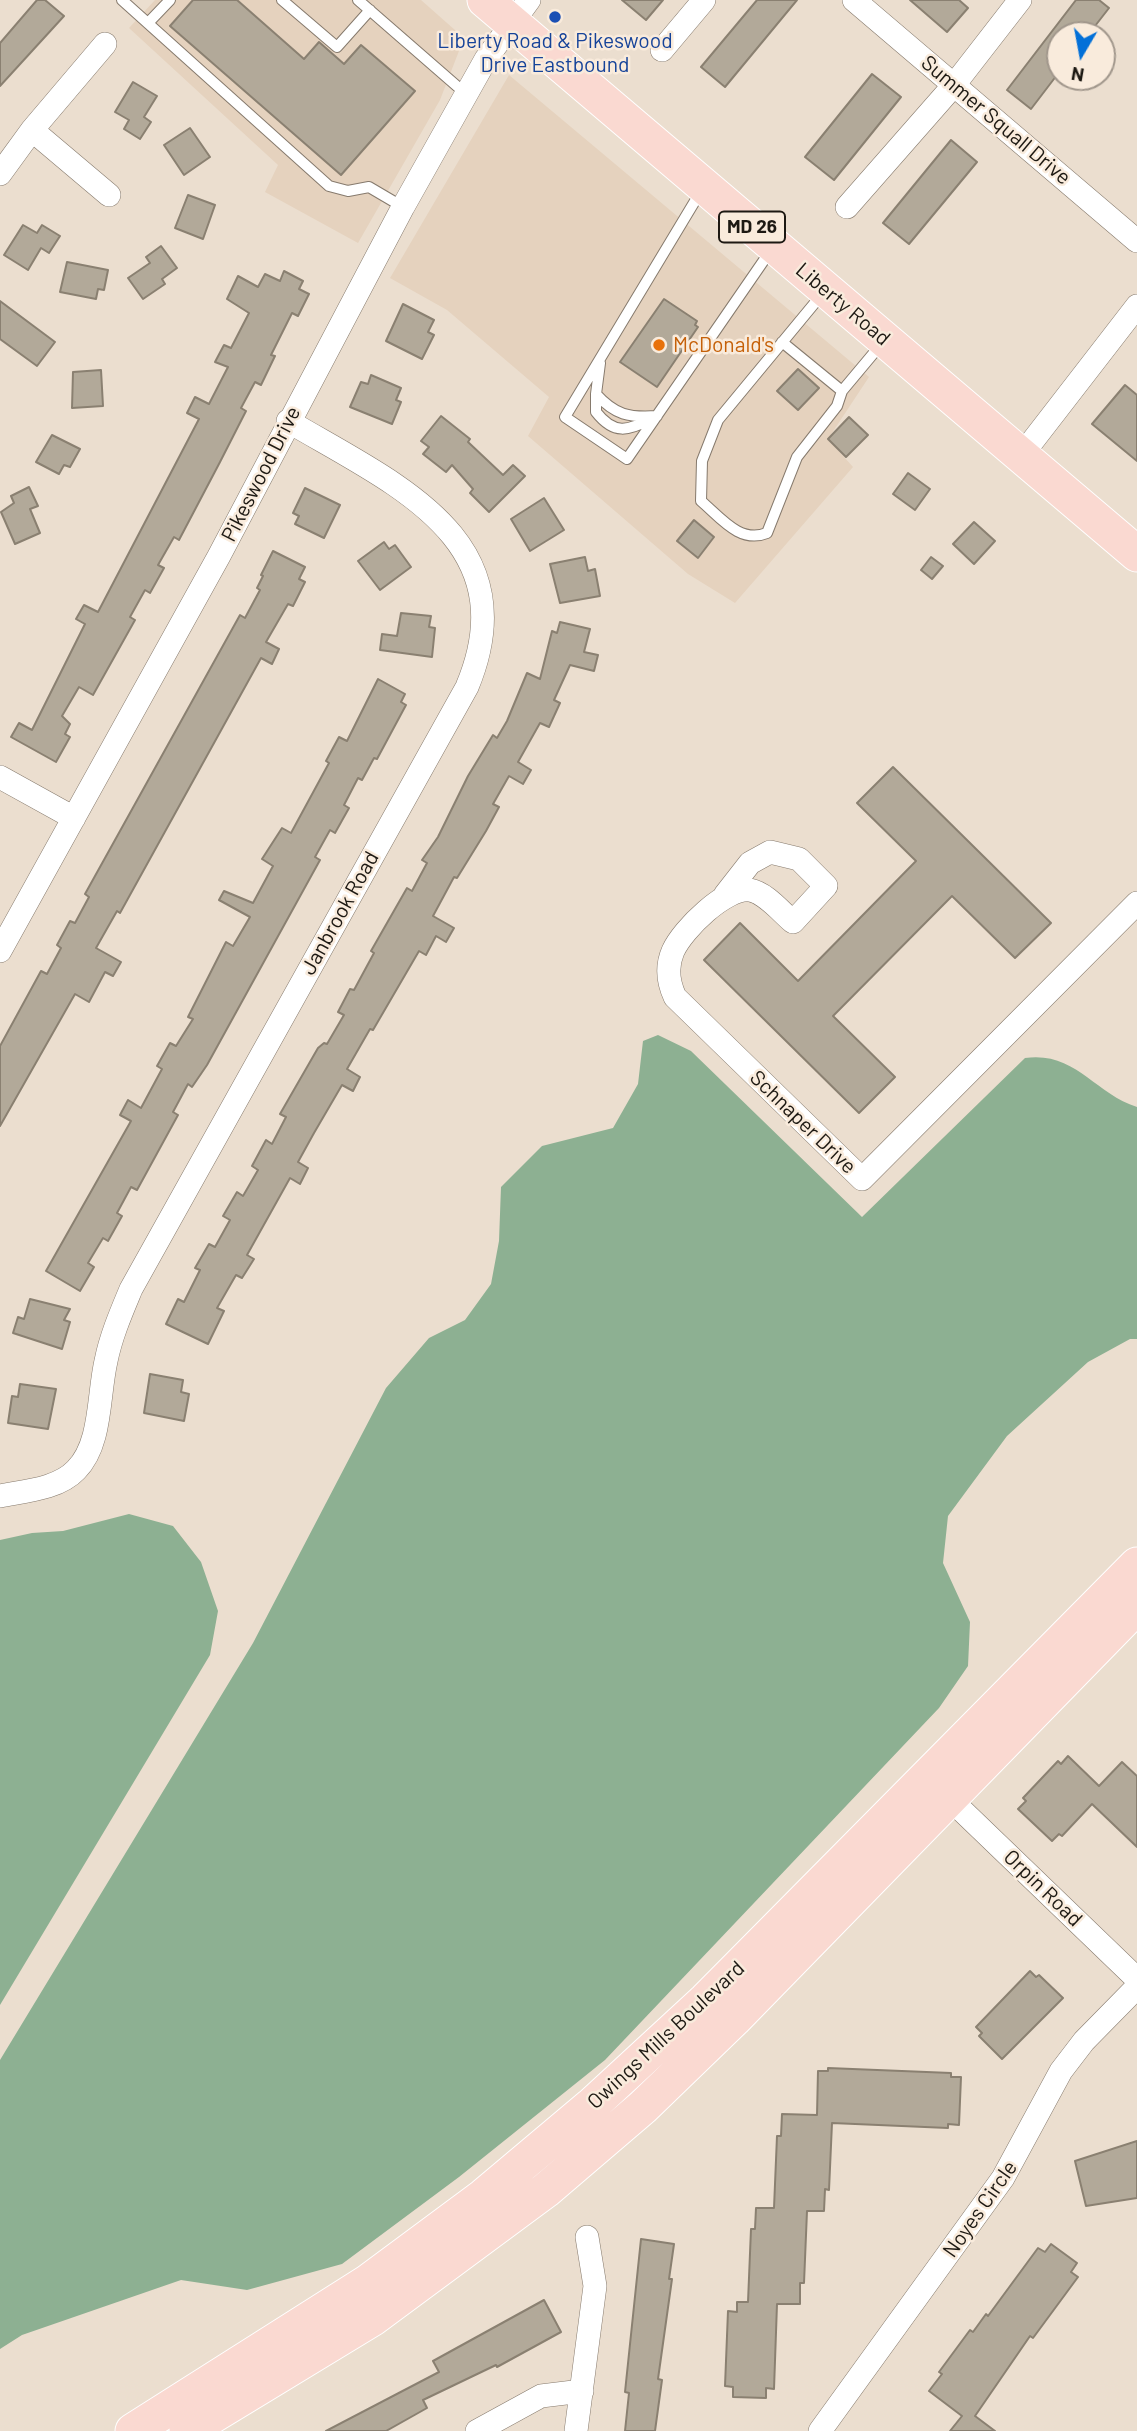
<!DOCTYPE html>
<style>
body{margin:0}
#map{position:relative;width:1137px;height:2431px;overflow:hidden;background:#ebdecf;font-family:Barlow,sans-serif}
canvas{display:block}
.north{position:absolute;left:1046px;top:21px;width:70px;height:70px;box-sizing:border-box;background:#f9ebdc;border:2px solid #a1978c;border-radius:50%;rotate:190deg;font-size:19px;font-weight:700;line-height:28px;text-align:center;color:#1d1913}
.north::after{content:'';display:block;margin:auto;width:24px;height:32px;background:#0370d8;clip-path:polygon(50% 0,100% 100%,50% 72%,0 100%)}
</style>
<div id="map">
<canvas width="1137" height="2431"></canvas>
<div class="north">N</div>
</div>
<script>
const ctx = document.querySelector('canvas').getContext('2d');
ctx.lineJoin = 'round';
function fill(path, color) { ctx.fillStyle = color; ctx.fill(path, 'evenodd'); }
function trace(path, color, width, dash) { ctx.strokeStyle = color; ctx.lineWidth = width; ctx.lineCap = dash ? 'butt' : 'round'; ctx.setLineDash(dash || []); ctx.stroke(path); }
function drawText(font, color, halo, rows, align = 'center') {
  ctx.font = font + ' Barlow,sans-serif'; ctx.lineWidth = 5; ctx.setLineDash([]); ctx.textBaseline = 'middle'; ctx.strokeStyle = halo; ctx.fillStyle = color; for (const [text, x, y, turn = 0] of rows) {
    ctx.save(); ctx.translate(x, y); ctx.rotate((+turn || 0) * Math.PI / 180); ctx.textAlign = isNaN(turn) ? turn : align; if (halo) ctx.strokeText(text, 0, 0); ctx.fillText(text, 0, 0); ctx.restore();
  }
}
fill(new Path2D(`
 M155 0H421L464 38 440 100 358 243 265 192 278 165 129 28Z
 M509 75 869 377 828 439 853 467 735 603 688 574 528 436 549 397 447 310 390 278Z`), '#e5d2be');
fill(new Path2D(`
 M658 1035 691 1051 862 1217 1025 1058C1075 1051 1094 1093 1137 1107V1339H1130L1088 1362 1007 1436 948 1516 943 1563 970 1622 968 1666 939 1708 605 2060 459 2177 342 2264 247 2290 181 2280 22 2335 0 2349V2060L253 1643 386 1388 429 1338 465 1320 491 1284 499 1241 501 1187 542 1146 613 1128 638 1084 643 1041Z
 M129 1514 173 1526 201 1562 218 1611 210 1655 0 2005V1540L32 1533 63 1531Z`), '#8db092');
const building = new Path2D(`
 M37 0H45L64 16 0 86V43Z
 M193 0H237L304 59 319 42 344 64 361 45 415 91 341 175 170 26Z
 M622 0H663L646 20Z
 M757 0H797L725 87 701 67Z
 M910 0H959L968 8 947 32Z
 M1076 0H1099L1109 8 1088 35H1060V71L1031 109 1007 90Z
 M872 74 901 97 834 180 805 157Z
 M133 82 157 96 144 117 151 122 140 139 124 129 129 120 115 112Z
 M190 128 210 157 184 175 164 145Z
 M951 140 977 162 909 244 883 223Z
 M188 195 215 205 203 239 175 228Z
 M23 225 37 233 42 225 60 236 49 253 41 248 28 270 4 255Z
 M161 246 177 268 162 279 165 284 143 299 128 278 150 263 146 257Z
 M67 262 108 270 104 290 98 289 96 299 60 292Z
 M284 271 303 281 299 289 309 294 298 316 292 313 271 355 275 356 261 385 255 382 241 408 246 411 220 462 179 540 174 537 158 565 164 568 150 593 145 590 130 617 135 620 93 695 79 687 62 716 70 724 65 734 70 737 56 762 11 737 19 723 32 730 85 624 76 619 84 605 98 612 199 419 187 413 195 397 209 404 228 367 215 362 224 345 231 348 249 313 227 299 238 276 258 287 265 274 280 281Z
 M664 299 697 321 695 325 698 327 657 387 620 362Z
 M0 301 55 342 37 366 0 339Z
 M403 304 434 320 428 332 434 335 422 359 386 341Z
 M798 369 819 388 798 410 777 391Z
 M101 370 103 406 72 408 73 372Z
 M371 375 401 388 396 400 401 402 392 424 350 407 361 382 368 384Z
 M1125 385 1137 395V461L1092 424Z
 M441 416 470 439 468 442 503 475 513 465 525 476 489 512 470 493 473 489 452 465 446 472 423 454 429 447 421 441Z
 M849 417 868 435 846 457 828 439Z
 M52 435 80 449 70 467 64 465 59 474 36 462Z
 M908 473 930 489 915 510 893 494Z
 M29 487 38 506 30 509 40 533 15 544 1 512 14 503 11 496Z
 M305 488 340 505 324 538 295 524 299 516 293 513Z
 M544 498 564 530 530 551 511 519Z
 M694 520 714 537 698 558 677 541Z
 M974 522 995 541 974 564 953 544Z
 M384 542 389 549 395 545 411 567 380 590 358 561Z
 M273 551 305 567 299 579 305 582 293 606 288 604 266 642 279 649 272 664 261 658 120 913 117 911 96 948 121 962 113 976 105 972 89 1002 75 994 0 1126V1046L41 971 47 974 61 948 57 945 70 921 75 923 89 897 85 894 240 615 245 618 260 590 257 588 263 576 261 575Z
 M585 557 588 571 595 569 600 596 560 603 550 564Z
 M931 557 943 566 932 579 921 570Z
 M401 613 431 616 429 627 435 628 432 657 380 650 382 634 397 636Z
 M560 622 590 629 584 652 598 655 594 671 570 665 554 700 560 703 549 727 540 723 518 762 531 770 523 784 509 776 493 804 499 807 486 831 457 878 454 877 433 916 454 928 446 942 436 936 426 955 419 951 373 1030 370 1029 347 1069 360 1077 353 1091 342 1085 314 1133 298 1162 308 1168 300 1184 290 1178 247 1255 254 1259 242 1278 236 1275 217 1308 224 1311 208 1344 166 1324 178 1299 184 1302 200 1270 195 1268 209 1244 215 1247 230 1220 223 1216 237 1192 243 1196 258 1170 252 1166 266 1140 272 1144 286 1117 280 1114 318 1048 324 1043 327 1044 344 1015 338 1012 350 989 354 990 374 953 371 951 407 888 412 891 427 863 422 860 438 837 468 776 493 735 497 738 507 721 527 673 540 679 552 631 557 633Z
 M378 679 405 694 401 702 406 705 377 759 374 758 362 780 358 778 344 805 349 808 335 833 330 830 315 857 320 860 207 1065 192 1087 188 1084 173 1112 178 1115 137 1190 131 1187 117 1213 122 1216 108 1241 103 1238 88 1263 94 1267 80 1291 46 1271 131 1121 120 1115 128 1100 141 1108 162 1069 157 1066 170 1043 176 1046 193 1019 188 1017 226 942 233 946 250 917 219 900 224 891 253 903 273 866 262 859 282 828 291 833 329 763 326 761 339 737 347 741Z
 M893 767 1051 923 1015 958 952 896 833 1016 895 1077 859 1113 704 960 740 923 798 981 916 861 857 803Z
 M30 1299 70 1309 64 1320 70 1322 62 1349 13 1333 18 1317 24 1319Z
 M150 1374 183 1380 181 1392 189 1394 184 1421 144 1413Z
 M20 1384 56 1389 48 1429 8 1423 12 1396 18 1397Z
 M1068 1756 1099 1786 1122 1762 1137 1776V1847L1092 1804 1062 1836 1059 1834 1052 1841 1018 1809 1026 1801 1023 1798 1058 1761 1061 1764Z
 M1030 1971 1036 1977 1039 1975 1063 1998 1002 2059 979 2036 982 2033 976 2027Z
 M828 2068 951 2073V2077H961L959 2125 948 2124V2128L832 2123 829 2190 825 2189 824 2211H807L804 2283H800V2304H777L774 2389 766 2388V2398L733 2397V2387L725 2386 728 2311 737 2312V2302H748L751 2229H755L756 2208H774L777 2136H781L782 2114 817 2115 818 2071H828Z
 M1137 2141V2198L1086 2206 1075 2161Z
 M641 2239 674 2244 669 2279H672L658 2379 662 2380 655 2431H625L629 2393 625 2392Z
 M1051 2244 1077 2263 1071 2272 1078 2277 1033 2338 1030 2336 975 2416 995 2431H950L962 2416 929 2391 942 2374 939 2372 970 2330 973 2332 986 2314 988 2316 1038 2248 1045 2252Z
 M544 2300 561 2332 497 2367 496 2365 423 2400 427 2408 386 2431H326L439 2372 433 2361Z`);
fill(building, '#b2a999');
trace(building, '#8a8071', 2);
const lane = new Path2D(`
 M122 0 329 186 348 191 369 187 403 207
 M282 0 337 47 370 10
 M358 0 466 94
 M148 23 170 0
 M701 191 565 417 627 459 771 250
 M823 293 718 420 702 461 701 501C721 518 740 544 767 533L797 457 837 406 842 391 883 342
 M782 342 842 391
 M600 363 596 394C615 415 629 418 657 416
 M596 394V412C614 435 628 431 651 419`);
const street = new Path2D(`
 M854 0 1137 241
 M662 50 704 0
 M32 130 109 195
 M0 174 32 130 105 44
 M847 207 954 85 1020 0
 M1021 456 1137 306
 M0 777 74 818
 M725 895 750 863 770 852 799 859 826 886 793 922C781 912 766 893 750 890 726 887 683 929 673 951 666 967 668 982 675 997L862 1179 1137 903
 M0 951 219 556 403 207 486 59 529 0
 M0 1496C25 1491 58 1489 76 1470 102 1444 98 1395 106 1361 111 1336 121 1313 131 1289L467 687C529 539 394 484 288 421
 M949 1798 1137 1979
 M477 2431 541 2396 582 2391
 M576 2431 595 2286 587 2237
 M820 2431 1003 2178 1061 2071 1084 2041 1137 1987`);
const primary = new Path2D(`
 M485 0 1137 554
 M133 2431 368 2282 484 2196 591 2106 706 2000 1137 1565
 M187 2431 373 2318 546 2190 643 2107 734 2019 1137 1606`);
trace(lane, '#867a6d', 12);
trace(street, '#867a6d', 24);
trace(primary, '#fff', 37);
trace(lane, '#fff', 10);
trace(street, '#fff', 23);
trace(primary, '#fad9d1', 35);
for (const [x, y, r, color] of [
 [555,17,7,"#1a4fb4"],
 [659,345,7,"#e8710a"]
]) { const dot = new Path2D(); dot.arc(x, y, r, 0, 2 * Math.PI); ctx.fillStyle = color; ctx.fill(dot); trace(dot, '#f9ebdc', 2.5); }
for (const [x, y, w] of [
 [752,227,66]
]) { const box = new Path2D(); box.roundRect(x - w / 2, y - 15.5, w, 31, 5); ctx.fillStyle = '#f9ebdc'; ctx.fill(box); trace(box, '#1d1913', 2); }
drawText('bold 19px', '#1d1913', null, [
 ["MD 26",752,227]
]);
drawText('21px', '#164399', '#f9ebdc', [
 ["Liberty Road & Pikeswood",555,41],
 ["Drive Eastbound",555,65]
]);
drawText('21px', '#1d1913', '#f9ebdc', [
 ["Summer Squall Drive",996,120,40],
 ["Liberty Road",843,304,40],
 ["Pikeswood Drive",261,474,-63],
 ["Janbrook Road",340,913,-61],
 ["Schnaper Drive",803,1122,44],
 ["Orpin Road",1043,1888,44],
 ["Owings Mills Boulevard",666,2035,-43],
 ["Noyes Circle",980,2209,-55]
]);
drawText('21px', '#c56008', '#f9ebdc', [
 ["McDonald's",673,345]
], 'left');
</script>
